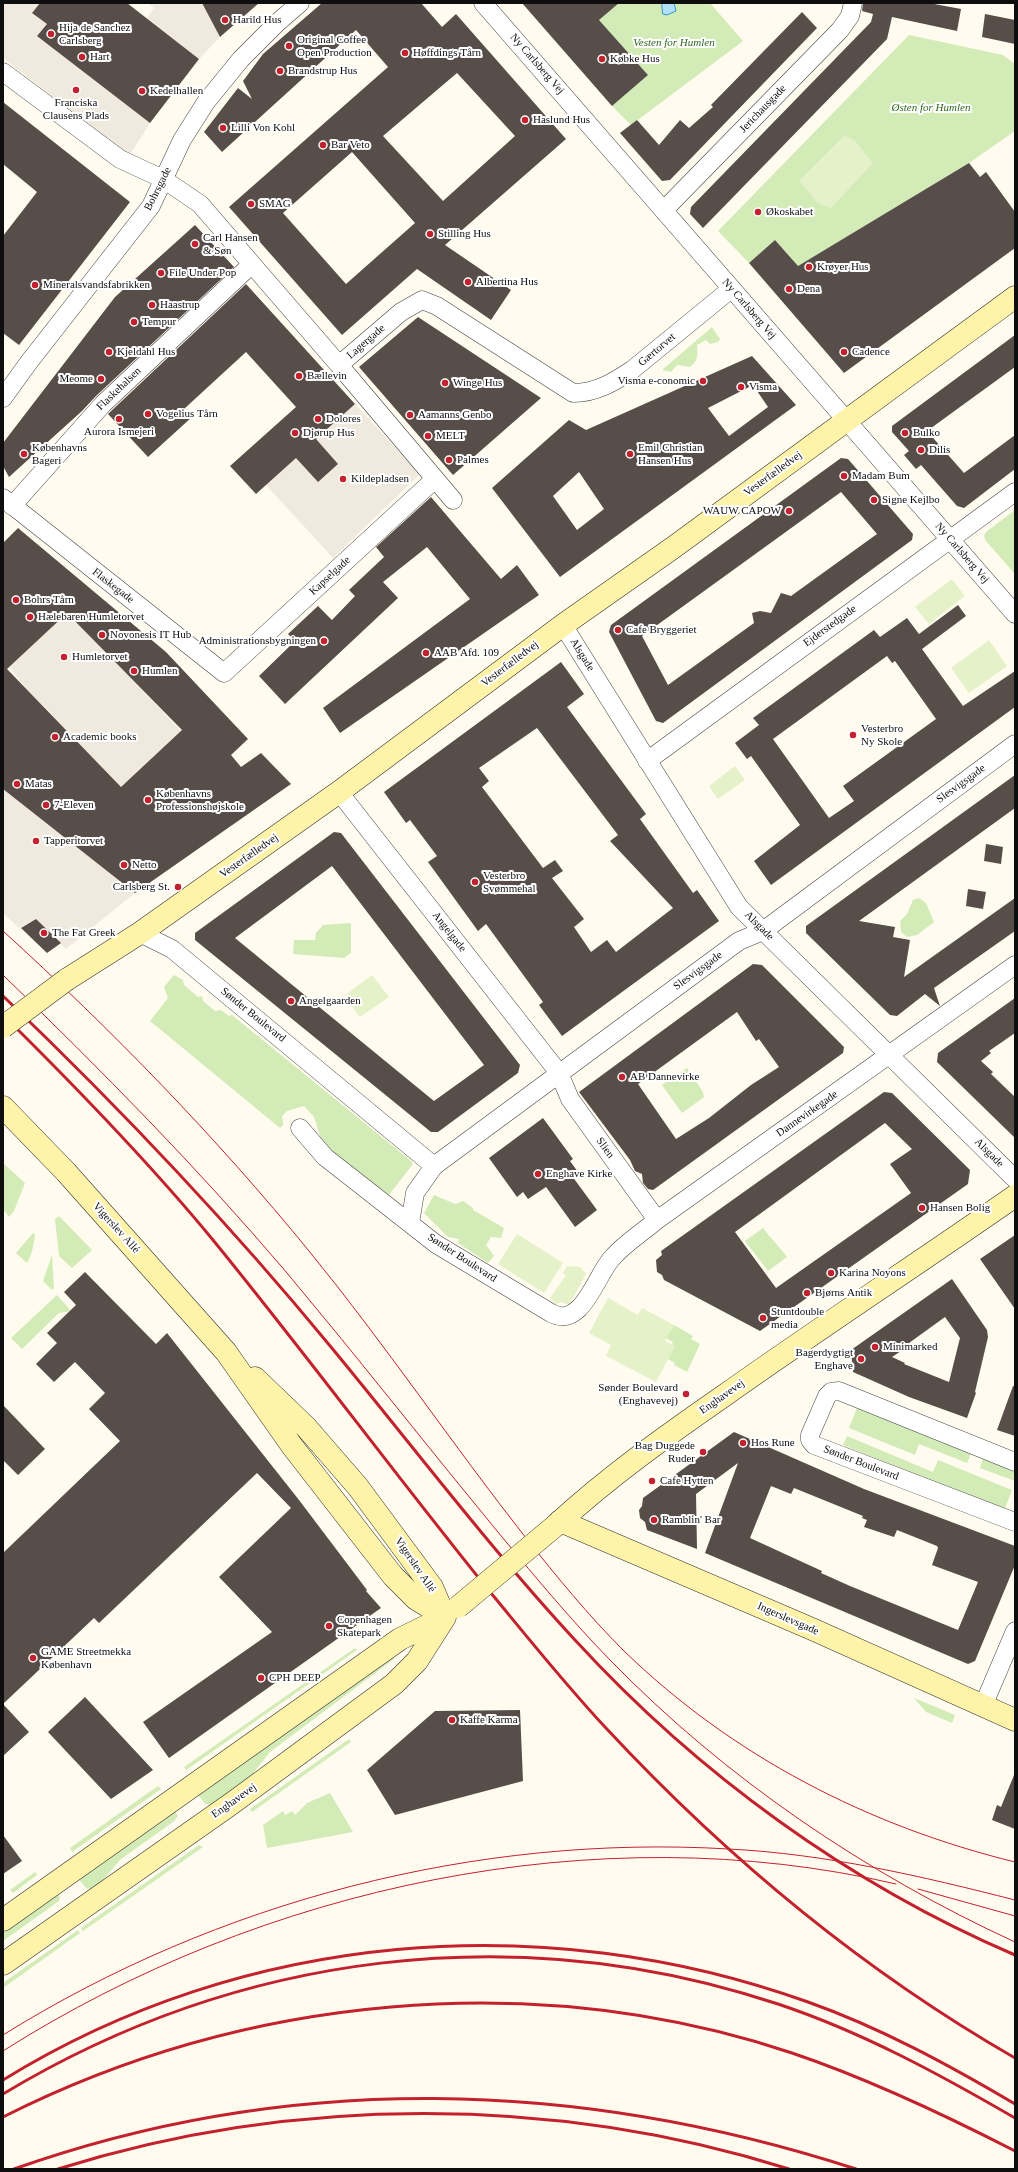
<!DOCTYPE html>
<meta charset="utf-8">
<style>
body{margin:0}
#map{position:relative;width:1018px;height:2172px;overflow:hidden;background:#fffbee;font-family:Georgia,serif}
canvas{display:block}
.frame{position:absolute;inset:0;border:4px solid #0e0e0e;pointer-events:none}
</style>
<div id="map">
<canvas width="1018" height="2172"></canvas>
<div class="frame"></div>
</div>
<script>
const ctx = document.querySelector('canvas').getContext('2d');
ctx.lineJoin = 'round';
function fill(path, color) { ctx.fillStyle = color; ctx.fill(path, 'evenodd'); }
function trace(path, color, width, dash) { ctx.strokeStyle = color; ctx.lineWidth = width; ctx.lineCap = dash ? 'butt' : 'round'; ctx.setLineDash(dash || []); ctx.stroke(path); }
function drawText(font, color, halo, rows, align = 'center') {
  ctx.font = font + ' Georgia,serif'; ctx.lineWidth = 4; ctx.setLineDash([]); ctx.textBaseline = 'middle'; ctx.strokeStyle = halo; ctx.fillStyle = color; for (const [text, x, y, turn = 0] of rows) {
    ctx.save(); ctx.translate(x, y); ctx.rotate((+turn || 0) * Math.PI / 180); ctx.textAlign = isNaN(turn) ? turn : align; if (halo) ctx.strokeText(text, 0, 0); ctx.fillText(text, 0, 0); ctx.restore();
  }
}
fill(new Path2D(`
 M619 3H710L743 41 631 125 612 106 648 75 599 20Z
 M909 35 1003 55 1015 64V131L969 163 798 266 775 240 749 263 718 231Z
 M712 327 720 339 718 342 710 344 706 340 697 345C698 355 698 361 690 367L677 365 671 372 662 370Z
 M1015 510V574L986 541 984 536 986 532Z
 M919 898 926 903 934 922 917 935 907 937 901 932 900 921 907 914 913 900Z
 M351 923V953L344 958 293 954 294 940H315L316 933 323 925Z
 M174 975 183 980 184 985 198 997 202 996 203 1001 215 1011 221 1010 229 1016 232 1015 411 1161 413 1164 385 1200 326 1154 314 1117 304 1106 287 1111 282 1116 283 1125 280 1128 150 1021 168 998 164 987Z
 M687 1068 703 1092 704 1097 682 1113 662 1085Z
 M3 1163 25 1183 14 1211 9 1217 3 1209Z
 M434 1195 455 1204 463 1201 473 1208V1210L504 1228 501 1238 491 1237 486 1245 494 1256 488 1263 458 1243 459 1239 448 1237 424 1213Z
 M59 1216 92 1250 72 1268 59 1256 55 1219Z
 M763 1228C771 1239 779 1246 787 1257L768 1271 745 1241Z
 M33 1233 35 1234C34 1244 32 1255 27 1263L16 1253Z
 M52 1255 54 1288 52 1290 43 1281Z
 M57 1295 71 1311 59 1313 22 1349 11 1338Z
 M674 1325 693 1336 691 1339 700 1344 687 1372 674 1365 675 1363 668 1359 675 1346 672 1344 673 1342 666 1338Z
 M857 1408 971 1453 967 1463 919 1444 915 1455 849 1428Z
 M847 1436 933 1472 938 1460 1012 1490 1004 1511 843 1445Z
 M983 1458 1015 1470V1481L980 1468Z
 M355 1648 357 1650 186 1770 184 1767Z
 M391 1656 394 1659 270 1752 250 1777 211 1805 205 1804 197 1793Z
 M914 1698 955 1715 952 1723 926 1712Z
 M349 1739 351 1742 252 1812 250 1809Z
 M158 1786 161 1789 72 1852 70 1848Z
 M330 1793 353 1832 267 1848 263 1825 283 1811 285 1815 292 1811 295 1815 307 1803Z
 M174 1809 178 1816 173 1822 121 1859 97 1887 92 1890 86 1888 78 1878Z
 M199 1845 203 1847 83 1931 81 1928Z
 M35 1872 37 1875 13 1893 10 1890Z
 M57 1892 60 1897 59 1901 3 1941V1930Z
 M78 1930 80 1933 3 1988V1983Z`), '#d3ebb7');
fill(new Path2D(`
 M845 135 855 141 873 163 831 208 818 203 799 181Z
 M952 579 965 596 929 624 915 607Z
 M989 640 1007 666 969 693 951 668Z
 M735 766 745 780 718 799 709 786Z
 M372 975 389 997 360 1017 344 996Z
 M517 1234 563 1263 544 1293 498 1264Z
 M567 1266 580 1267 586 1274 569 1305 561 1302 556 1304 550 1298 566 1275 563 1273Z
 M608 1298 638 1315 642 1308 674 1325 665 1341 675 1346 656 1382 606 1356 611 1345 589 1333Z`), '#e5f2c9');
fill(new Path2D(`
 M3 3H40L32 13 47 24 37 36 150 123 129 156 3 58Z
 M148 3H202L220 37 199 59 147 18 154 8Z
 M355 404 420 474 333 558 266 485Z
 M3 544 181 731 121 787 26 688 9 667 53 626Z
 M3 789 135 893 66 949 36 919 19 928 3 913Z`), '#efeadd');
const water = new Path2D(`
 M662 3H674L676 11 667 15 663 14Z`);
fill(water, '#b1e0f8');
trace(water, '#3698d2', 1);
fill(new Path2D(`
 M40 3H127L199 59 150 123 37 36 47 24 32 13Z
 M202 3H259L220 37Z
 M322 3H421L442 27 456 14 566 139 445 245 511 290 491 320 417 269 342 335 229 207 388 67 356 30 222 152 204 132 238 88 252 99 243 81 263 54ZM457 73 515 136 443 201 383 136ZM352 152 415 223 346 284 283 213Z
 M522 3H619L599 20 648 75 612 106Z
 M863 3H929L961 9 957 31 892 17 887 39 703 228 690 214 691 207 871 22 873 14 862 11Z
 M802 12 817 28 670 180 662 181 620 133 637 120 659 145 680 120 689 128 713 107 711 105Z
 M985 14 1015 20V44L982 37Z
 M3 102 130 202 19 345 3 333V236L37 192 3 164Z
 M969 163 980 177 986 172 1015 212V248L844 373 749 263 775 240 798 266Z
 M195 225 234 267 96 396 82 411 9 477 3 466V443L115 297Z
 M246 284 355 404 316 439 338 464 318 482 296 458 256 494 230 466 296 407 246 352 184 409 192 417 148 457 108 414Z
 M418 317 541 398 453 475 359 367Z
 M1015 335V367L927 431 964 473 1015 435V469L964 508 957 506 921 465 916 469 904 455 909 451 892 432V426Z
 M752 356 796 405 560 577 492 488 569 420 586 430ZM753 385 768 407 729 436 708 408ZM579 472 604 509 577 530 553 496Z
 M841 458 848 459 913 534 912 540 663 723 656 721 609 632 611 625ZM841 492 877 534 791 596 781 593 771 613 760 611 752 613 754 623 668 685 642 636Z
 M431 497 501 579 517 565 539 595 340 733 323 708 470 599 427 547 383 582 398 598 285 704 259 676 295 641 288 634 318 606 332 620 355 596 349 590 384 557 376 547Z
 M18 528 166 652 248 739 231 755 241 767 261 753 291 784 135 893 3 789V543ZM67 613 182 730 121 787 7 669Z
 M958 605 966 616 922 649 963 706 1015 671V707L771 885 754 861 800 825 751 756 747 759 735 743 759 725 753 718 874 630 880 637 907 618 919 634ZM887 656 892 663 895 661 936 719 843 786 854 801 829 818 773 739Z
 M561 662 584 694 567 707 646 814 640 819 693 893 697 890 719 921 562 1036 539 1005 543 1002 486 924 478 931 428 862 437 856 410 820 406 823 384 792ZM537 728 618 835 610 841 673 908 616 952 607 940 591 952 574 927 584 919 552 878 563 871 555 860 543 868 482 787 489 781 479 768Z
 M1015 775V808L859 921 895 927 893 937 910 940 904 977 1015 898V931L934 988 940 1006 925 994 897 1016 890 1015 806 933V926Z
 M334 832 341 833 520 1065 518 1073 438 1132H431L195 940V933ZM332 866 484 1065 434 1101 235 938Z
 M986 844 1003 847 1001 864 984 861Z
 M968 889 986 892 983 909 966 906Z
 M36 919 61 943 47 953 21 928Z
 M753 964 762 965 844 1047 843 1053 653 1190 648 1189 643 1183 642 1174 635 1171 630 1160 579 1092ZM737 1012 756 1041 759 1039 779 1067 751 1085 709 1118 676 1139 638 1084Z
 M1015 998V1033L989 1051 991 1053 981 1061 993 1072 991 1074 1015 1097V1138L937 1062 938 1053Z
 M884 1092 892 1093 970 1170 968 1184 760 1331 664 1280 662 1275 657 1272 656 1260 662 1255 661 1251ZM885 1123 912 1149 890 1164 911 1193 776 1288 735 1232Z
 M543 1118 573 1159 570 1161 578 1172 572 1176 597 1210 575 1227 546 1187 528 1199 523 1192 517 1197 489 1158Z
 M1015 1235V1309L980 1259Z
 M85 1272 156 1344 167 1333 299 1500 367 1590 366 1591 381 1608 169 1758 143 1722 272 1632 219 1577 291 1508 257 1473 99 1623 94 1618 3 1704 29 1732 3 1756V1553L120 1441 89 1409 105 1393 75 1362 54 1382 36 1364 57 1343 47 1333 76 1305 64 1292Z
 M952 1279 987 1330 988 1337 975 1392 976 1393 967 1418 909 1397 853 1372 851 1350ZM945 1317 960 1338 949 1382 904 1364 905 1363 892 1357 910 1345 909 1343Z
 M1013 1386H1015V1436L997 1430Z
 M3 1405 45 1449 18 1475 3 1460Z
 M734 1432 864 1489 1015 1546V1565L975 1661 968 1664 705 1553 738 1463 696 1494 697 1549 647 1530 645 1522 640 1518 639 1510 642 1506 643 1498ZM771 1486 791 1494 794 1488 863 1516 862 1518 867 1520 864 1527 894 1537 897 1530 937 1546 938 1548 932 1565 978 1582 958 1630 850 1586 821 1573 822 1571 750 1538Z
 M85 1697 153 1770 111 1799 48 1732Z
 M520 1710 523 1781 395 1815 367 1770 435 1711Z
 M1014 1775H1015V1829L992 1820 997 1805 1001 1807Z
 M3 1835 22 1861 3 1874Z`), '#574e4a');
const street = new Path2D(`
 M483 3 1015 614
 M3 72 120 159 163 179 200 204 339 365 401 312 422 300 437 306 573 393C596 393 614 382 632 370L731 289
 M664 210 840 30 850 16 853 3
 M339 365 453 500
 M3 398 29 362 151 206 182 140 206 102 241 59 277 23 300 3
 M3 498 224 673 435 479
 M12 506 103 404 252 264
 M563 625 739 907 1015 1179
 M647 761 1015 492
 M339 792 559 1073 570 1099 657 1220
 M140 933 172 949 434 1166
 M300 1128 325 1157 436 1244 551 1313C582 1330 596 1275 612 1258 625 1243 643 1232 657 1220L1015 965
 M410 1223 415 1193 434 1166 739 941 763 931 1015 744
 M1015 1462 839 1391 831 1392 827 1396 810 1435V1440L814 1445 1015 1522
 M983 1706 1015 1631`);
const secondary = new Path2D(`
 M66 980 140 933 339 792 563 625 674 547 1015 297
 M3 1107 66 1172 226 1352 292 1446 393 1576 416 1599 445 1617
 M255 1378 306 1427 358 1487 432 1587 445 1617
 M560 1521 812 1629 1015 1720
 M555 1526C608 1477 666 1436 725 1395 821 1327 919 1263 1015 1196
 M3 1920 400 1639 445 1617
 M3 1964 231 1804 394 1684 417 1661 445 1617`);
trace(street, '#414141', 19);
trace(secondary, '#303030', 23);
trace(street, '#fff', 18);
trace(secondary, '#fff3a9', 22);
trace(new Path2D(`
 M3 931C112 1030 216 1137 309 1251 385 1344 452 1444 526 1538 557 1577 588 1615 623 1650 732 1756 868 1826 1015 1862
 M3 975C102 1071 198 1168 287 1273 360 1360 430 1450 502 1537 537 1579 572 1621 610 1660 725 1778 865 1873 1015 1942
 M918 1889 1015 1916
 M3 2035C218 1901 476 1834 729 1849 826 1854 921 1876 1015 1900
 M3 2051C261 1887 596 1814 896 1884`), '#c3212d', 1);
trace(new Path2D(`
 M3 996C119 1107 229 1223 331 1347 412 1445 489 1547 575 1640 697 1773 849 1884 1015 1955
 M3 1015C76 1087 148 1161 213 1240 306 1354 394 1473 486 1587 525 1634 563 1682 605 1727 725 1856 862 1970 1015 2058
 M3 2080C244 1931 544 1907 808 2002 881 2028 949 2065 1015 2104
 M3 2094C239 1952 516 1917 778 2004 862 2032 939 2074 1015 2118
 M3 2117C245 1995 533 1967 792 2053 869 2079 943 2114 1015 2151
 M14 2169C291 2071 578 2079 856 2169
 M58 2169C294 2095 554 2095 789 2169`), '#c3212d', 3);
const secondaryBridge = new Path2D(`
 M3 1027 66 980
 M458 1607 555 1526`);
trace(secondaryBridge, '#303030', 23, []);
trace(secondaryBridge, '#fff3a9', 22);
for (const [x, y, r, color] of [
 [225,20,4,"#c3212d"],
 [51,34,4,"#c3212d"],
 [289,46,4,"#c3212d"],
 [405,53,4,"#c3212d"],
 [82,57,4,"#c3212d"],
 [602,59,4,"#c3212d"],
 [280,71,4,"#c3212d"],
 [76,90,4,"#c3212d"],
 [142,91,4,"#c3212d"],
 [525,120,4,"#c3212d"],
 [223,128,4,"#c3212d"],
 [323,145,4,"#c3212d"],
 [251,204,4,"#c3212d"],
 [758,212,4,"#c3212d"],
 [430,234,4,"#c3212d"],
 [195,244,4,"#c3212d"],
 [809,267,4,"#c3212d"],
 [161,273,4,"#c3212d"],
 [468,282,4,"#c3212d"],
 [35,285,4,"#c3212d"],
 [789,289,4,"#c3212d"],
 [152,305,4,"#c3212d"],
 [134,322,4,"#c3212d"],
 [109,352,4,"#c3212d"],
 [844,352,4,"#c3212d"],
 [299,376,4,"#c3212d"],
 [101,379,4,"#c3212d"],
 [703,381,4,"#c3212d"],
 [445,383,4,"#c3212d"],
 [741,387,4,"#c3212d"],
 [148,414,4,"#c3212d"],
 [410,415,4,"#c3212d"],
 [119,419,4,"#c3212d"],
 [318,419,4,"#c3212d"],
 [295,433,4,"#c3212d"],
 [905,433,4,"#c3212d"],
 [428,436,4,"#c3212d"],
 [921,450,4,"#c3212d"],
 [24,454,4,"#c3212d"],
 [630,454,4,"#c3212d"],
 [449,460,4,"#c3212d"],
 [844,476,4,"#c3212d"],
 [343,479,4,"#c3212d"],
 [874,500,4,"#c3212d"],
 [789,511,4,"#c3212d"],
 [16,600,4,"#c3212d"],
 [30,617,4,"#c3212d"],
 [618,630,4,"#c3212d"],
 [102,635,4,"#c3212d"],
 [324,641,4,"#c3212d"],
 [426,653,4,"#c3212d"],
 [64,657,4,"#c3212d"],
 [134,671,4,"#c3212d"],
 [853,735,4,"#c3212d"],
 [55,737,4,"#c3212d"],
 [17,784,4,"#c3212d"],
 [148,800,4,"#c3212d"],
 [46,805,4,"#c3212d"],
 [36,841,4,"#c3212d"],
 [124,865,4,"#c3212d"],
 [475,882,4,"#c3212d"],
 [178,887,4,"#c3212d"],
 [44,933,4,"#c3212d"],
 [291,1001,4,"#c3212d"],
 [622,1077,4,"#c3212d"],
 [538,1174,4,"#c3212d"],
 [922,1208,4,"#c3212d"],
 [831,1273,4,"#c3212d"],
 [807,1293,4,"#c3212d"],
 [763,1318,4,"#c3212d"],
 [875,1347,4,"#c3212d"],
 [861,1359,4,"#c3212d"],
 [686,1394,4,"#c3212d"],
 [743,1443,4,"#c3212d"],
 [703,1452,4,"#c3212d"],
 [652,1481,4,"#c3212d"],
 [654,1520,4,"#c3212d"],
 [329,1626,4,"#c3212d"],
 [33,1658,4,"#c3212d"],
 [261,1678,4,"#c3212d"],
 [452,1720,4,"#c3212d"]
]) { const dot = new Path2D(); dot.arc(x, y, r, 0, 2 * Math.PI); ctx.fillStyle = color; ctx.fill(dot); trace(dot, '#fff', 1.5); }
drawText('11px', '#0e0e0e', '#fff', [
 ["Harild Hus",233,20],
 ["Hija de Sanchez",59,28],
 ["Carlsberg",59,41],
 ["Original Coffee",297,40],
 ["Open Production",297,53],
 ["Høffdings Tårn",413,53],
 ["Hart",90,57],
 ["Købke Hus",610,59],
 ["Brandstrup Hus",288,71],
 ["Kedelhallen",150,91],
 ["Franciska",76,103,"center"],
 ["Clausens Plads",76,116,"center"],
 ["Haslund Hus",533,120],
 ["Lilli Von Kohl",231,128],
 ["Bar Veto",331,145],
 ["SMAG",259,204],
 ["Økoskabet",766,212],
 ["Stilling Hus",438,234],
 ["Carl Hansen",203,238],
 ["& Søn",203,251],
 ["Krøyer Hus",817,267],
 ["File Under Pop",169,273],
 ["Albertina Hus",476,282],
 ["Mineralsvandsfabrikken",43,285],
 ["Dena",797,289],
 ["Haastrup",160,305],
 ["Tempur",142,322],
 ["Kjeldahl Hus",117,352],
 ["Cadence",852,352],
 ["Bællevin",307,376],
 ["Meome",93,379,"right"],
 ["Visma e-conomic",695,381,"right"],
 ["Winge Hus",453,383],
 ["Visma",749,387],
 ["Vogelius Tårn",156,414],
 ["Aamanns Genbo",418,415],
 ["Dolores",326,419],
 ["Aurora Ismejeri",119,432,"center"],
 ["Djørup Hus",303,433],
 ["Bulko",913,433],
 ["MELT",436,436],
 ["Københavns",32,448],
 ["Bageri",32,461],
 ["Emil Christian",638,448],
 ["Hansen Hus",638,461],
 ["Dilis",929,450],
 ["Palmes",457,460],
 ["Madam Bum",852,476],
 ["Kildepladsen",351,479],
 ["Signe Kejlbo",882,500],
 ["WAUW CAPOW",781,511,"right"],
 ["Bohrs Tårn",24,600],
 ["Hælebaren Humletorvet",38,617],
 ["Cafe Bryggeriet",626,630],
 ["Novonesis IT Hub",110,635],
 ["Administrationsbygningen",316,641,"right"],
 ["AAB Afd. 109",434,653],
 ["Humletorvet",72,657],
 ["Humlen",142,671],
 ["Vesterbro",861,729],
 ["Ny Skole",861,742],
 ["Academic books",63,737],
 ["Matas",25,784],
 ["Københavns",156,794],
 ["Professionshøjskole",156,807],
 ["7-Eleven",54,805],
 ["Tapperitorvet",44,841],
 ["Netto",132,865],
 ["Vesterbro",483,876],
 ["Svømmehal",483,889],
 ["Carlsberg St.",170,887,"right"],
 ["The Fat Greek",52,933],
 ["Angelgaarden",299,1001],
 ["AB Dannevirke",630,1077],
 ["Enghave Kirke",546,1174],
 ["Hansen Bolig",930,1208],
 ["Karina Noyons",839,1273],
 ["Bjørns Antik",815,1293],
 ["Stuntdouble",771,1312],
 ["media",771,1325],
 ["Minimarked",883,1347],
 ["Bagerdygtigt",853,1353,"right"],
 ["Enghave",853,1366,"right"],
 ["Sønder Boulevard",678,1388,"right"],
 ["(Enghavevej)",678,1401,"right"],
 ["Hos Rune",751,1443],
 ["Bag Duggede",695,1446,"right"],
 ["Ruder",695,1459,"right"],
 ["Cafe Hytten",660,1481],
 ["Ramblin' Bar",662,1520],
 ["Copenhagen",337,1620],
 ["Skatepark",337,1633],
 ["GAME Streetmekka",41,1652],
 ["København",41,1665],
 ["CPH DEEP",269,1678],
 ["Kaffe Karma",460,1720]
], 'left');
drawText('italic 11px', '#2e681c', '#fff', [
 ["Vesten for Humlen",674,43],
 ["Østen for Humlen",931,108]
]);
drawText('11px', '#0e0e0e', '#fff', [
 ["Ny Carlsberg Vej",537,64,49],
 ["Jerichausgade",763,109,-46],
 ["Bohrsgade",158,189,-63],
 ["Ny Carlsberg Vej",749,309,49],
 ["Lagergade",366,342,-41],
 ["Gærtorvet",657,350,-40],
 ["Flaskehalsen",119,389,-44],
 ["Vesterfælledvej",773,474,-36],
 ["Ny Carlsberg Vej",962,553,49],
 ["Kapselgade",330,576,-43],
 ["Flaskegade",113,586,38],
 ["Ejderstedgade",830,626,-36],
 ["Alsgade",582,655,58],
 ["Vesterfælledvej",510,664,-37],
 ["Slesvigsgade",961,784,-36],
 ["Vesterfælledvej",249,856,-35],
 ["Alsgade",759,926,45],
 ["Angelgade",449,932,52],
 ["Slesvigsgade",698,971,-36],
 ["Sønder Boulevard",253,1015,39],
 ["Dannevirkegade",807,1114,-35],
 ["Slien",605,1148,54],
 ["Alsgade",989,1153,45],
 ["Vigerslev Allé",116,1228,48],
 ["Sønder Boulevard",462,1258,33],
 ["Enghavevej",722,1397,-35],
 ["Sønder Boulevard",861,1463,21],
 ["Vigerslev Allé",415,1565,56],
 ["Ingerslevsgade",788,1619,24],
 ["Enghavevej",234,1801,-35]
]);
</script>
